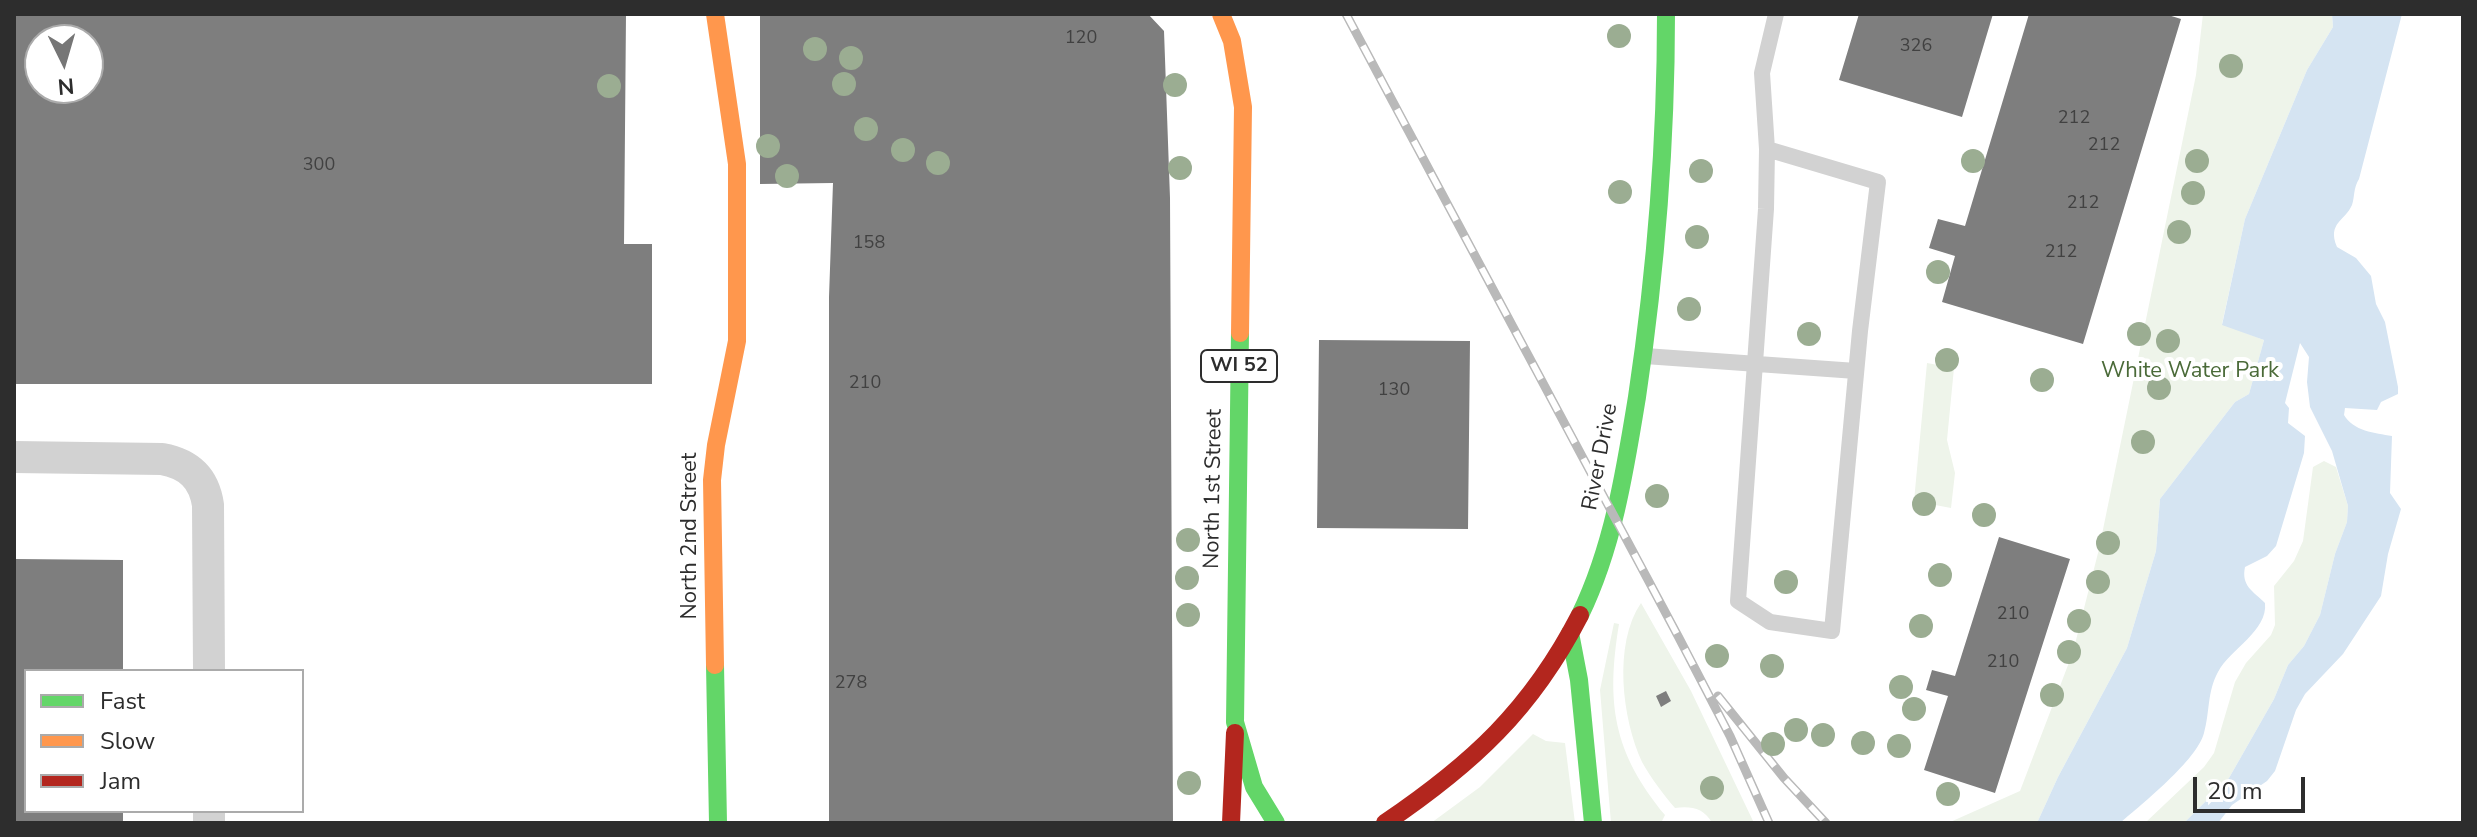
<!DOCTYPE html>
<style>
body{margin:0}
#map{position:relative;width:2477px;height:837px;overflow:hidden;background:#fff;font-family:"Nunito Sans",sans-serif}
canvas{display:block}
.frame{position:absolute;inset:0;border:16px solid #2d2d2d;pointer-events:none}
.legend{position:absolute;left:24px;top:669px;width:280px;height:144px;box-sizing:border-box;background:#fff;border:2px solid #ababab;margin:0;padding:10px 14px;list-style:none;font-size:24px;color:#2d2d2d}
.legend li{display:flex;align-items:center;gap:16px;height:40px}
.legend b{width:40px;border:2px solid #ababab}
.north{position:absolute;left:24px;top:24px;width:80px;height:80px;box-sizing:border-box;background:#fff;border:2px solid #ababab;border-radius:50%;rotate:175deg;font-size:22px;font-weight:700;line-height:32px;text-align:center;color:#2d2d2d}
.north::after{content:'';display:block;margin:auto;width:28px;height:36px;background:#767676;clip-path:polygon(50% 0,100% 100%,50% 72%,0 100%)}
.scale{position:absolute;left:2193px;top:777px;width:112px;height:36px;box-sizing:border-box;border:4px solid #2d2d2d;border-top:0;padding-left:10px;font-size:24px;line-height:28px;white-space:nowrap;color:#2d2d2d;-webkit-text-stroke:6px #fff;paint-order:stroke}
</style>
<div id="map">
<canvas width="2477" height="837"></canvas>
<div class="frame"></div>
<ul class="legend">
<li><b style="height:10px;background:#63d668"></b>Fast</li>
<li><b style="height:10px;background:#ff974d"></b>Slow</li>
<li><b style="height:10px;background:#b3261e"></b>Jam</li>
</ul>
<div class="north">N</div>
<div class="scale">20 m</div>
</div>
<script>
const ctx = document.querySelector('canvas').getContext('2d');
ctx.lineJoin = 'round';
function fill(path, color) { ctx.fillStyle = color; ctx.fill(path, 'evenodd'); }
function trace(path, color, width, dash) { ctx.strokeStyle = color; ctx.lineWidth = width; ctx.lineCap = dash ? 'butt' : 'round'; ctx.setLineDash(dash || []); ctx.stroke(path); }
function drawText(font, color, halo, rows, align = 'center') {
  ctx.font = font + ' "Nunito Sans",sans-serif'; ctx.lineWidth = 8; ctx.setLineDash([]); ctx.textBaseline = 'middle'; ctx.strokeStyle = halo; ctx.fillStyle = color; for (const [text, x, y, turn = 0] of rows) {
    ctx.save(); ctx.translate(x, y); ctx.rotate((+turn || 0) * Math.PI / 180); ctx.textAlign = isNaN(turn) ? turn : align; if (halo) ctx.strokeText(text, 0, 0); ctx.fillText(text, 0, 0); ctx.restore();
  }
}
fill(new Path2D(`
 M2203 14H2332L2333 27 2307 70 2245 219 2222 324 2264 340 2249 394 2235 402 2160 499 2156 551 2127 648 2058 777 2037 823H1948L2020 791 2073 652 2099 549 2196 75Z
 M1927 363 1954 368 1947 440 1955 473 1951 508 1914 501Z
 M2324 461 2336 467 2348 506 2347 522 2335 554 2320 615 2304 646 2288 665 2274 699 2229 778 2184 823H2145L2204 767 2214 753 2235 682 2246 663 2271 635 2275 625 2274 586 2294 561 2303 541 2313 467Z
 M1641 603 1691 691 1754 823H1712C1704 808 1691 806 1675 808 1663 794 1651 778 1642 762 1622 719 1613 644 1641 603Z
 M1614 623 1619 624C1606 703 1613 752 1665 815L1661 823H1611L1600 690Z
 M1533 734 1546 741 1565 743 1575 823H1431L1480 787Z`), '#eef4ea');
fill(new Path2D(`
 M2332 14H2402L2359 179C2353 189 2355 196 2352 205 2345 221 2327 223 2337 247L2356 258 2371 276 2376 304 2385 322 2398 387V394L2381 402 2377 410 2345 408 2344 415C2353 431 2375 433 2392 436L2390 493 2401 509 2388 554 2381 596 2343 654 2305 694 2296 710 2275 771 2267 781 2232 805 2218 823H2184L2229 778 2274 699 2288 665 2304 646 2320 615 2335 554 2347 522 2348 506 2332 451 2310 407 2307 382 2309 357 2300 343 2285 403 2289 408 2288 423 2305 436 2304 453 2276 546 2267 556 2245 567C2241 586 2253 591 2265 603 2268 631 2230 649 2218 672 2207 692 2210 712 2204 733 2197 760 2142 804 2120 823H2037L2058 777 2127 648 2156 551 2160 499 2235 402 2249 394 2264 340 2222 325 2245 219 2307 70 2333 27Z`), '#d5e4f2');
fill(new Path2D(`
 M14 14H626L624 244H652V384H14ZM40 40H88V88H40Z
 M760 14H1148L1164 31 1170 198 1173 823H829V297L833 183 760 184Z
 M1859 14H1993L1962 117 1839 80Z
 M2029 14H2165L2181 19 2083 344 1942 302 1955 256 1929 248 1938 219 1965 226Z
 M1319 340 1470 341 1468 529 1317 528Z
 M1999 537 2070 559 1995 793 1924 770 1948 696 1926 690 1932 670 1955 676Z
 M14 559 123 560V671H26V811H123V823H14Z
 M1666 691 1671 701 1661 707 1656 696Z`), '#7e7e7e');
trace(new Path2D(`
 M1767 149 1878 182 1860 331 1832 631 1770 622 1738 601 1766 209 1767 149 1762 73 1776 14
 M1645 356 1856 371`), '#d2d2d2', 16);
trace(new Path2D(`
 M14 457 162 459C189 464 204 478 208 505L209 671
 M209 823V811`), '#d2d2d2', 32);
trace(new Path2D(`
 M1240 333 1235 722 1254 787 1276 823
 M1580 615C1613 547 1625 471 1637 397 1656 270 1666 143 1666 14
 M1570 633 1579 680 1593 823
 M715 665 718 823`), '#63d668', 18);
trace(new Path2D(`
 M715 14 737 164V341L716 445 712 480 715 665
 M1221 14 1232 41 1243 107 1240 333`), '#ff974d', 18);
trace(new Path2D(`
 M1231 823 1235 733
 M1385 823C1472 764 1531 710 1580 615`), '#b3261e', 18);
const rail = new Path2D(`
 M1346 14 1678 636 1730 736 1769 823
 M1718 696 1784 778 1826 823`);
trace(rail, '#b9b9b9', 9);
trace(rail, '#fff', 6, [18]);
ctx.fillStyle = '#9bad92';
for (const [x, y] of [
 [1619,36],
 [815,49],
 [851,58],
 [2231,66],
 [844,84],
 [1175,85],
 [609,86],
 [866,129],
 [768,146],
 [903,150],
 [1973,161],
 [2197,161],
 [938,163],
 [1180,168],
 [1701,171],
 [787,176],
 [1620,192],
 [2193,193],
 [2179,232],
 [1697,237],
 [1938,272],
 [1689,309],
 [1809,334],
 [2139,334],
 [2168,341],
 [1947,360],
 [2042,380],
 [2159,388],
 [2143,442],
 [1657,496],
 [1924,504],
 [1984,515],
 [1188,540],
 [2108,543],
 [1940,575],
 [1187,578],
 [1786,582],
 [2098,582],
 [1188,615],
 [2079,621],
 [1921,626],
 [2069,652],
 [1717,656],
 [1772,666],
 [1901,687],
 [2052,695],
 [1914,709],
 [1796,730],
 [1823,735],
 [1863,743],
 [1773,744],
 [1899,746],
 [1189,783],
 [1712,788],
 [1948,794]
]) { ctx.beginPath(); ctx.arc(x, y, 12, 0, 2 * Math.PI); ctx.fill(); }
drawText('18px', '#414141', null, [
 ["120",1081,39],
 ["326",1916,47],
 ["212",2074,119],
 ["212",2104,146],
 ["300",319,166],
 ["212",2083,204],
 ["158",869,244],
 ["212",2061,253],
 ["210",865,384],
 ["130",1394,391],
 ["210",2013,615],
 ["210",2003,663],
 ["278",851,684]
]);
for (const [x, y, w] of [
 [1239,366,76]
]) { const box = new Path2D(); box.roundRect(x - w / 2, y - 16, w, 32, 6); ctx.fillStyle = '#fff'; ctx.fill(box); trace(box, '#2d2d2d', 2); }
drawText('bold 20px', '#2d2d2d', null, [
 ["WI 52",1239,366]
]);
drawText('22px', '#4a6a38', '#fff', [
 ["White Water Park",2190,372]
]);
drawText('22px', '#2d2d2d', '#fff', [
 ["River Drive",1601,457,-79],
 ["North 1st Street",1214,489,-89],
 ["North 2nd Street",691,536,-90]
]);
</script>
